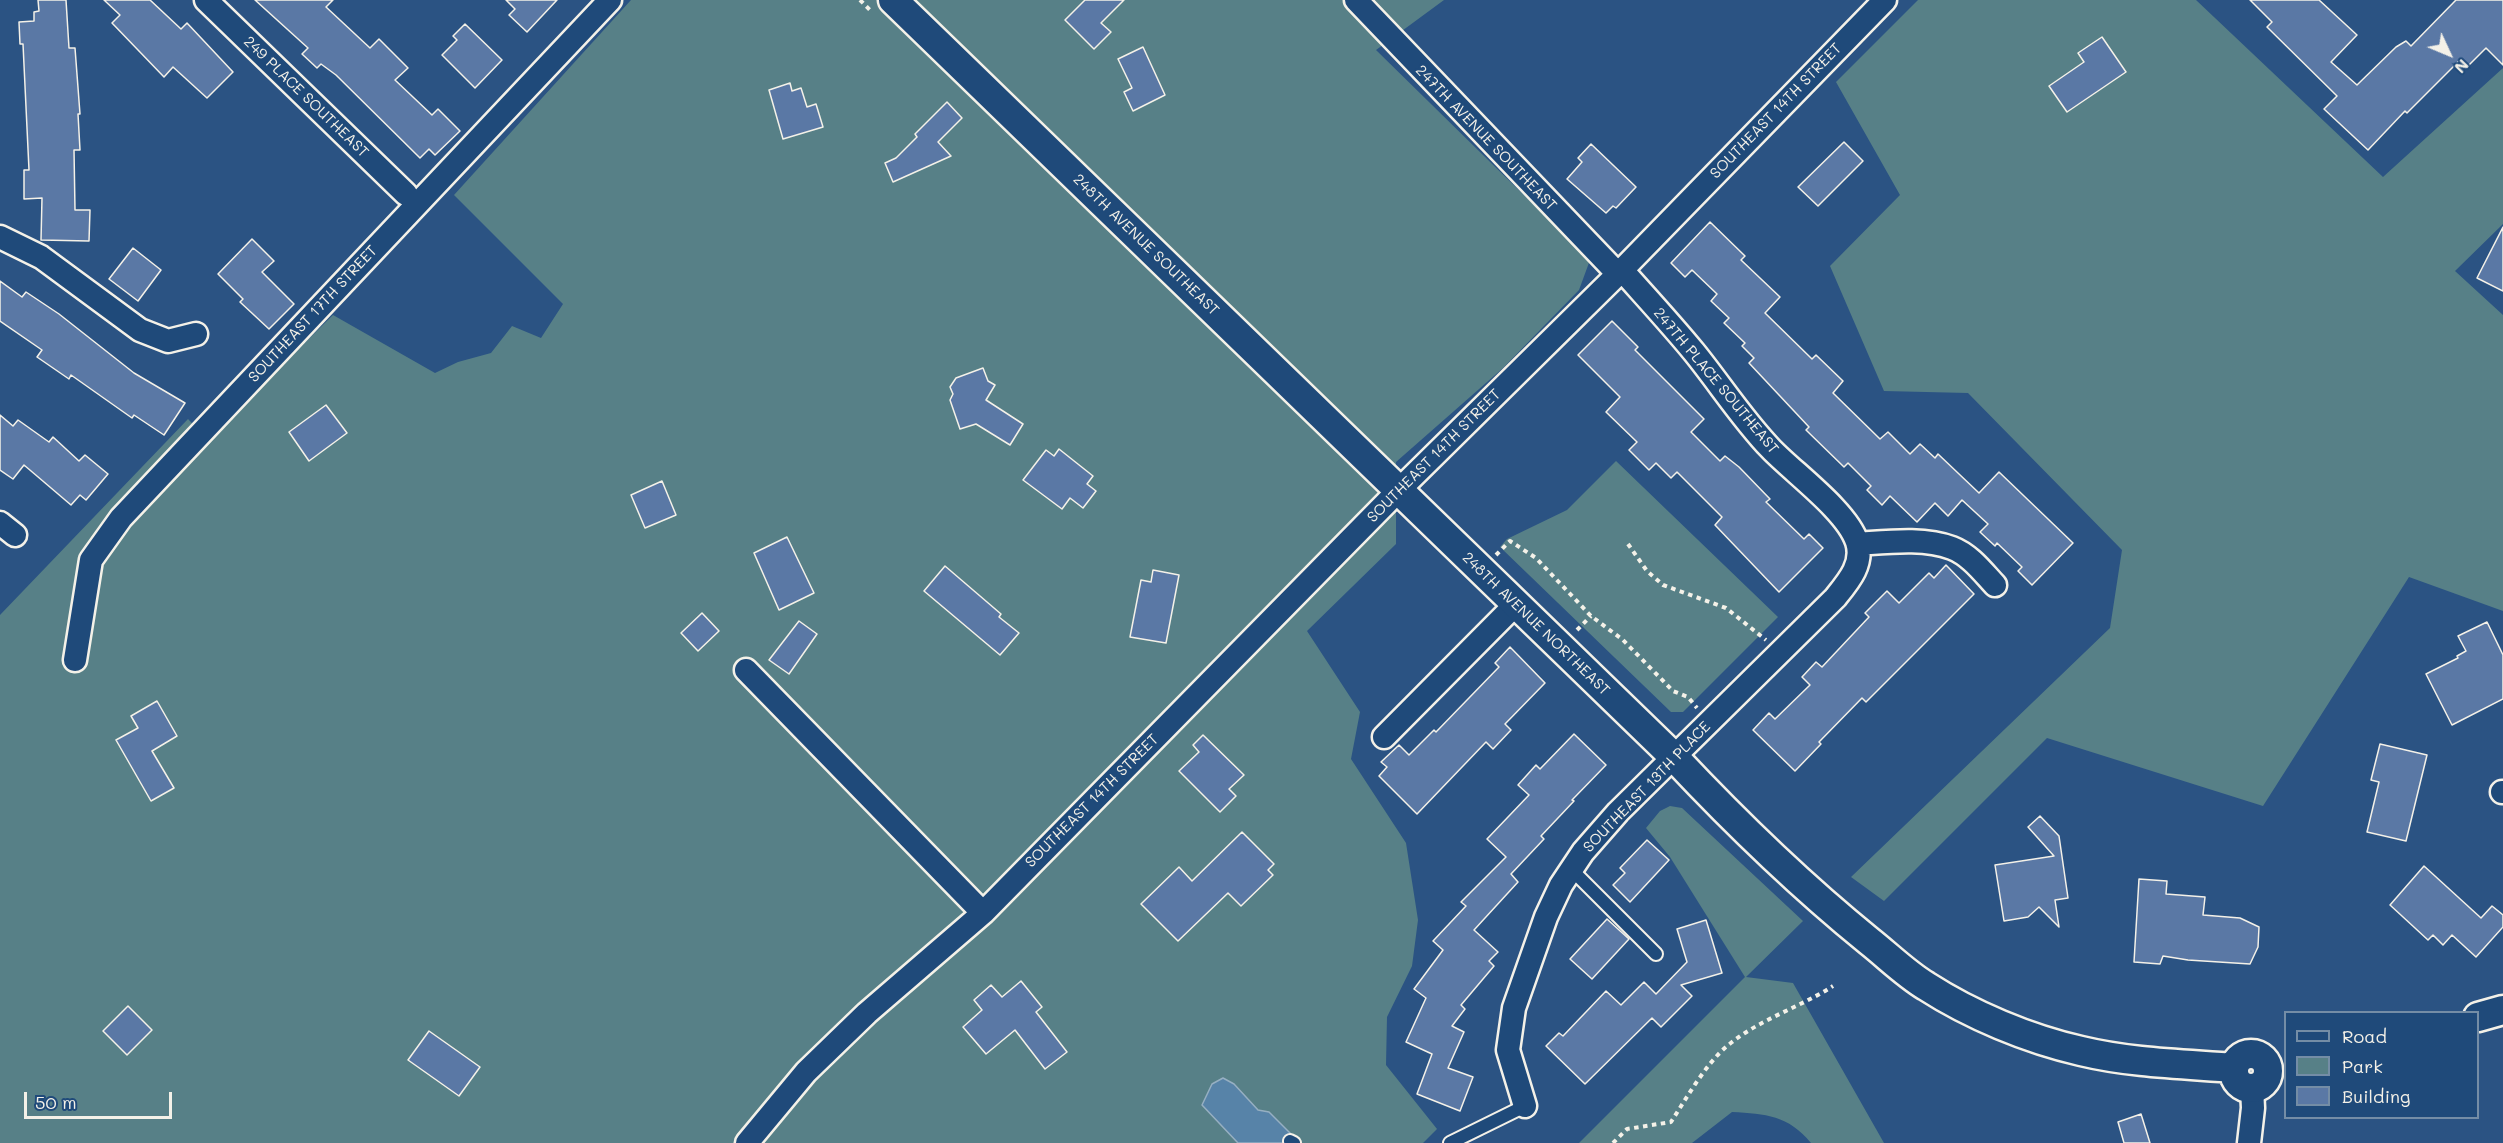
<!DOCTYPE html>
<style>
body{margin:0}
#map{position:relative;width:2503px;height:1143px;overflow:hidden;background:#2b5383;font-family:Mali,sans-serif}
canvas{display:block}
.legend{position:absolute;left:2284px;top:1011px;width:195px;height:108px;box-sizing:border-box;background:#1f4a7a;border:2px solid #748da6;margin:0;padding:8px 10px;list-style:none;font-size:18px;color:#f4f1e8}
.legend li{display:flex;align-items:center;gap:12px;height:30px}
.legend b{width:30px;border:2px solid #748da6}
.north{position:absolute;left:2419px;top:24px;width:60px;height:60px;-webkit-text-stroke:4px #1f4a7a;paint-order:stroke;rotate:134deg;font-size:16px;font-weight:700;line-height:24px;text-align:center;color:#f4f1e8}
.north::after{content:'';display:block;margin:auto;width:21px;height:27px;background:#f4f1e8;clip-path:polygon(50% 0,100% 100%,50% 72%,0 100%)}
.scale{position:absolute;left:24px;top:1092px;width:148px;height:27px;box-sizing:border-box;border:3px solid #f4f1e8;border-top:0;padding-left:8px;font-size:18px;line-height:21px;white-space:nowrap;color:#f4f1e8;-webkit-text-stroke:4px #1f4a7a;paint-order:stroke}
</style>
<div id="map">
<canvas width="2503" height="1143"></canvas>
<ul class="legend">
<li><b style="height:8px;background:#1f4a7a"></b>Road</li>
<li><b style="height:16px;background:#578087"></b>Park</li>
<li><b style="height:16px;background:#5a78a5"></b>Building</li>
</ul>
<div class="north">N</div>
<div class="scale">50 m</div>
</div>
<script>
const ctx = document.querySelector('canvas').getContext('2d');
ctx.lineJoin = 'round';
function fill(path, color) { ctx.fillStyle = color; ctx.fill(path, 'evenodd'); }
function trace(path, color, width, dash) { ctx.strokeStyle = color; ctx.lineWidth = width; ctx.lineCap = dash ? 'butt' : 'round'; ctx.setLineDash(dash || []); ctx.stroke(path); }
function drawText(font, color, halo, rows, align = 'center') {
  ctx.font = font + ' Mali,sans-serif'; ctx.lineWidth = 4.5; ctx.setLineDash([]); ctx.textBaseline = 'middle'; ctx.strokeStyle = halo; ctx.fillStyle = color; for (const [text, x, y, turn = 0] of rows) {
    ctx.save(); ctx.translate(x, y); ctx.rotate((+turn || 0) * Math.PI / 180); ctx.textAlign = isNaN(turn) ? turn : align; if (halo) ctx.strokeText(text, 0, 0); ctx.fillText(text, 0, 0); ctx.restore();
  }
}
fill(new Path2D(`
 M631 0H1444L1376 50 1590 260 1579 290 1503 368 1396 462V544L1307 631 1360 712 1351 759 1406 843 1418 920 1412 966 1387 1017 1386 1065 1437 1129 1423 1143H0V615L188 419 207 439 333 315 435 373 458 362 491 353 512 326 541 338 563 304 454 195Z
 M1918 0H2196L2383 177 2503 68V224L2455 271 2503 315V611L2409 577 2263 806 2047 738 1884 901 1851 877 2110 628 2122 550 1968 393 1884 391 1830 266 1900 195 1836 82Z
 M1616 461 1778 617 1683 712H1671L1500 547 1507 539 1567 510Z
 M1670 806 1682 808 1803 921 1746 977 1793 983 1884 1143H1811C1788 1115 1766 1114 1732 1112L1692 1143H1579L1745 977 1670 857 1646 828 1660 811Z`), '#578087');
const water = new Path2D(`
 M1223 1078 1234 1084 1258 1110 1269 1112 1292 1135 1289 1143H1238L1202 1105 1212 1084Z`);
fill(water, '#5783a8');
trace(water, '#96afc2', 1.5);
const building = new Path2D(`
 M38 0H66L69 48H75L80 114H78L80 150H74L75 210H90L89 241 41 240 42 198 24 199V170H29L23 44H20L19 22 34 21V12L39 11Z
 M104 0H150L181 29 187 23 233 72 207 98 173 67 164 77 112 23 120 15Z
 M255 0H333L326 7 370 48 379 39 408 68 395 80 432 115 438 109 460 131 435 155 429 149 420 158 336 75 321 64 317 68 302 54 308 48Z
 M506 0H557L527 32 509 15 515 9Z
 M1085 0H1124L1101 23 1111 32 1094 49 1065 20Z
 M2250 0H2319L2357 35 2331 62 2357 85 2396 47 2406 41 2411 46 2456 0H2503V65L2486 48 2466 68 2459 61 2407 113 2405 111 2368 150 2324 109 2337 96 2267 27 2272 22Z
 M465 24 502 60 475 88 442 55 457 40 453 36Z
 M2102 37 2126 72 2067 112 2049 86 2084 62 2078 53Z
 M1143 47 1165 95 1133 111 1124 92 1132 88 1118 59Z
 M790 83 792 91 801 88 807 107 816 104 823 127 783 139 769 90Z
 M947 102 962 118 938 142 951 156 893 182 885 163 896 158 917 137 915 134Z
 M1844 142 1863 161 1818 206 1798 187Z
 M1591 144 1636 187 1616 208 1613 206 1606 213 1567 179 1582 162 1578 158Z
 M1710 222 1745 256 1741 260 1780 297 1765 313 1812 359 1816 355 1843 381 1833 393 1880 439 1888 432 1910 454 1920 444 1935 458 1938 454 1979 493 1999 472 2073 543 2032 585 2018 571 2022 567 1997 543 1995 546 1980 532 1988 524 1962 500 1948 516 1935 503 1917 522 1890 496 1882 505 1867 490 1871 486 1848 463 1844 467 1806 430 1809 427 1749 363 1754 358 1742 346 1745 343 1724 323 1729 318 1711 301 1717 294 1692 270 1685 277 1671 263Z
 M2503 227V291L2477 278Z
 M252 239 274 261 262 272 294 304 269 329 240 302 243 299 218 274Z
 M133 248 161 270 138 301 109 279Z
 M0 281 22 297 26 292 59 314 134 373 185 403 164 435 134 415 132 418 71 375 69 379 37 357 42 350 0 321Z
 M1612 321 1638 347 1635 350 1704 419 1691 432 1720 461 1725 456 1739 467 1770 499 1766 502 1804 539 1809 534 1823 548 1779 592 1715 525 1722 517 1677 472 1671 478 1656 463 1649 470 1629 450 1637 442 1606 412 1620 397 1578 355Z
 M983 368 988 381 995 385 986 400 1023 424 1010 445 976 424 960 429 950 400 953 394 950 387 956 378Z
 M326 405 347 433 309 461 289 432Z
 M0 415 13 426 18 420 49 442 53 437 79 461 85 455 108 474 86 500 80 495 71 505 24 465 13 479 0 470Z
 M1059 449 1093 476 1087 484 1096 491 1083 508 1070 498 1062 509 1023 480 1046 450 1054 456Z
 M662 481 676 515 645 528 631 495Z
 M787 537 814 593 779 610 754 553Z
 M1946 565 1974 594 1866 702 1862 698 1819 742 1821 744 1795 771 1753 730 1769 713 1775 719 1810 685 1802 677 1816 662 1822 667 1869 617 1865 613 1887 591 1899 603 1929 573 1934 578Z
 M945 566 1001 614 999 617 1019 633 1000 655 924 591Z
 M1153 570 1179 575 1166 643 1130 637 1141 580 1151 582Z
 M702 613 719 631 698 651 681 633Z
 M799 621 817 634 789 674 769 660Z
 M2487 622 2503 655V699L2452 725 2426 674 2458 658 2457 656 2466 651 2458 636Z
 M1510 647 1545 683 1505 724 1511 730 1493 749 1486 742 1417 814 1379 776 1387 767 1381 762 1399 745 1409 755 1434 730 1436 732 1499 667 1495 663Z
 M157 701 177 736 152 751 174 788 151 801 116 740 138 728 131 716Z
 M1574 734 1606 765 1572 800 1574 801 1541 836 1544 839 1511 874 1518 882 1474 930 1498 952 1489 961 1494 966 1461 1005 1465 1009 1452 1026 1464 1032 1448 1068 1473 1077 1460 1111 1417 1094 1432 1054 1406 1042 1426 998 1414 989 1443 950 1433 941 1466 906 1461 902 1506 857 1487 839 1529 795 1518 785 1536 765 1540 769Z
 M1203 735 1244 775 1229 789 1236 796 1220 812 1179 771 1199 752 1193 745Z
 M2380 744 2427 755 2406 841 2367 832 2379 782 2371 780Z
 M2040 816 2059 836 2068 898 2055 900 2059 927 2039 907 2028 917 2004 921 1995 865 2054 856 2028 827Z
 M1242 832 1274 864 1268 870 1273 875 1241 906 1228 893 1178 941 1141 904 1179 867 1192 881Z
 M1647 840 1669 860 1630 902 1613 885 1625 873 1620 868Z
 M2424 866 2481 918 2492 906 2503 915V927L2476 957 2452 935 2443 945 2433 935 2428 940 2390 905Z
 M2139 879 2167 881 2166 894 2205 897 2203 915 2240 918 2259 927 2258 947 2250 964 2188 960 2163 956 2160 964 2134 962Z
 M1607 919 1629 939 1592 979 1570 959Z
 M1706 920 1722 973 1681 985 1692 996 1661 1027 1652 1018 1585 1084 1546 1046 1559 1033 1563 1036 1606 991 1621 1005 1644 982 1656 994 1687 962 1677 929Z
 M1021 981 1042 1007 1036 1012 1067 1052 1045 1069 1015 1030 986 1054 963 1027 982 1010 974 1000 991 985 1002 997Z
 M128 1006 152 1030 127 1055 103 1031Z
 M429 1031 480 1067 459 1096 408 1060Z
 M2141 1114 2150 1143H2124L2118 1122Z`);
fill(building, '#5a78a5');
trace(building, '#f4f1e8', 1.5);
const service = new Path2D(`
 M1571 869 1656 954
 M1290 1141 1294 1143
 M1450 1143 1525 1106`);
const minor = new Path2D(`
 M206 0 406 194
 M1356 0 1618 274
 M0 237 41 257 140 330 168 341 196 334
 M0 523 15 535
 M1858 544C1887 542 1924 537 1952 548 1970 555 1982 571 1995 585
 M75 660 91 560 121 518 610 0
 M746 670 983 913
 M1384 737 1516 604
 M2502 792H2503
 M1525 1106 1508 1050 1514 1008 1546 917 1561 885 1583 852 1618 812 1835 598C1848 582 1864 564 1857 542 1847 511 1794 473 1771 449 1742 419 1720 384 1694 352 1671 324 1646 297 1622 270
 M747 1143 806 1072 867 1013 983 913 1398 491 1622 270 1885 0
 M2249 1143 2253 1108 2252 1088`);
const tertiary = new Path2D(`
 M893 0 1674 757C1735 822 1800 885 1869 941 1888 956 1906 974 1926 986 1971 1015 2028 1039 2081 1051 2131 1063 2182 1064 2234 1068
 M2478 1017 2503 1010
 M2234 1071a17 17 0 1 1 34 0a17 17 0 1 1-34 0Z`);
trace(service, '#f4f1e8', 16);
trace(minor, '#f4f1e8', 27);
trace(tertiary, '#f4f1e8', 33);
trace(new Path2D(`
 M860 0 872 12
 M1628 544 1647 571 1663 585 1726 608 1766 640
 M1496 555 1510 541 1536 558 1591 616 1623 640 1673 691 1688 697 1697 708
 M1577 630 1591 616
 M1613 1143 1627 1129 1671 1122C1686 1099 1705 1065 1726 1047 1757 1020 1799 1008 1833 986`), '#f4f1e8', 4, [4.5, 4.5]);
trace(service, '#1f4a7a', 12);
trace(minor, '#1f4a7a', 22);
trace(tertiary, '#1f4a7a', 28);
drawText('15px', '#f4f1e8', '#1f4a7a', [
 ["249 PLACE SOUTHEAST",306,97,44],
 ["SOUTHEAST 14TH STREET",1776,111,-46],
 ["247TH AVENUE SOUTHEAST",1486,138,46],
 ["248TH AVENUE SOUTHEAST",1146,245,44],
 ["SOUTHEAST 17TH STREET",313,314,-47],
 ["247TH PLACE SOUTHEAST",1716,381,50],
 ["SOUTHEAST 14TH STREET",1434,456,-45],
 ["248TH AVENUE NORTHEAST",1536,624,44],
 ["SOUTHEAST 13TH PLACE",1647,787,-46],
 ["SOUTHEAST 14TH STREET",1092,801,-45]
]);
</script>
